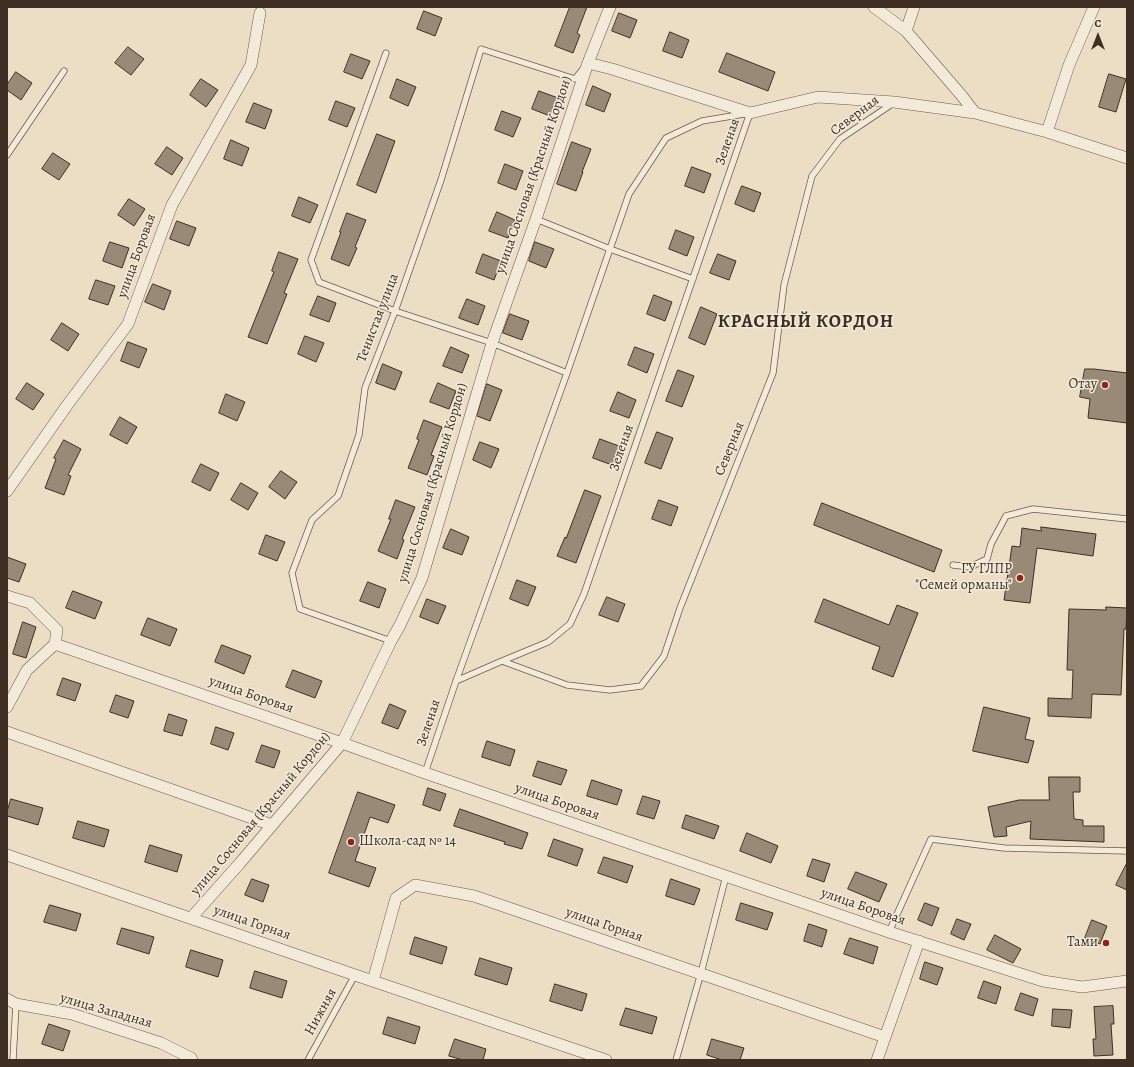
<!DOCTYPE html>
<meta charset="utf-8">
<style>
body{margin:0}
#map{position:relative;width:1134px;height:1067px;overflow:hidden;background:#ecdec5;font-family:Alegreya,serif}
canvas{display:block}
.frame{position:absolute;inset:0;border:8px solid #3e2e23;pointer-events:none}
.north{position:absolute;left:1078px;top:16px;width:40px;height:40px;-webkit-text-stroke:3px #f3ead9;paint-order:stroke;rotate:0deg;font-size:11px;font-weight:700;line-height:16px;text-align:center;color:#3e2e23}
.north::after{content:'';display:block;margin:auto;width:14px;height:18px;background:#3e2e23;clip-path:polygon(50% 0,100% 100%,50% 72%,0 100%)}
</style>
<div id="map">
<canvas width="1134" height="1067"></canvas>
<div class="frame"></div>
<div class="north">С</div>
</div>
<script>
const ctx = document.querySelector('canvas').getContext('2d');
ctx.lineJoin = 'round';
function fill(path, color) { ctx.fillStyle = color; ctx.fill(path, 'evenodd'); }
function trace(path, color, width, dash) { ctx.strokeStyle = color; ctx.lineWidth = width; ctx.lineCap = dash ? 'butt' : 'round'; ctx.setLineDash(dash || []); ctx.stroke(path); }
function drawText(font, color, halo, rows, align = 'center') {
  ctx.font = font + ' Alegreya,serif'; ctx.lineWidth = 3; ctx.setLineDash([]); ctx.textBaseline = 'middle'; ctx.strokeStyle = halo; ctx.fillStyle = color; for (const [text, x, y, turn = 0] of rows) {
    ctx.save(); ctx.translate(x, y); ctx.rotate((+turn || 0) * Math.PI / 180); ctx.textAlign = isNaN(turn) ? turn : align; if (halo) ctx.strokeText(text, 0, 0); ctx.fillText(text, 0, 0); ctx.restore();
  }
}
const building = new Path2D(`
 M570 7H587L577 33 580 35 573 53 555 46Z
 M424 11 442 18 435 36 417 29Z
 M619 13 637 20 630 38 612 31Z
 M670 32 689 40 682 58 663 51Z
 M128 47 144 59 131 75 115 63Z
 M727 53 775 72 768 91 719 72Z
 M351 54 370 61 362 79 344 72Z
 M16 72 32 83 21 100 7 90V85Z
 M1109 74 1126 79 1116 112 1099 107Z
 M201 79 218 90 206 107 190 95Z
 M397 79 416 87 408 106 390 98Z
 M593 86 611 94 604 112 586 105Z
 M539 91 558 98 550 116 532 109Z
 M336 101 355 108 347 127 329 120Z
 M254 103 272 110 265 129 246 122Z
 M502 111 521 118 513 137 495 130Z
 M377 134 395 141 376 193 357 185Z
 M231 140 249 148 242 166 224 159Z
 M572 142 591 149 582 172H583L576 191 557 184Z
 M167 147 183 158 172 175 155 164Z
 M53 153 70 164 59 180 42 169Z
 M505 164 523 171 516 190 498 183Z
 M692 167 711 174 704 193 685 186Z
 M742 186 761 193 754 212 735 204Z
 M299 197 318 205 310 223 292 216Z
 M129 199 145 209 134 226 118 215Z
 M497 212 515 220 508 238 489 231Z
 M347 213 366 220 355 247 357 248 349 266 331 259 341 232H340Z
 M177 221 196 228 189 246 170 239Z
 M676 230 694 237 687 256 669 249Z
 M110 242 129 248 122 268 103 261Z
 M535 242 554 249 546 268 529 261Z
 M279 252 298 259 284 293 287 294 267 344 248 337 274 272 272 271Z
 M483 254 501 261 494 280 476 273Z
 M718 254 736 261 729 280 710 273Z
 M96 280 115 286 108 305 89 299Z
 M153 284 171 291 164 310 145 302Z
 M654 295 672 302 665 321 647 314Z
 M318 296 336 303 329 322 310 315Z
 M467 299 485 306 478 325 459 318Z
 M701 307 717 314 705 345 689 338Z
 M510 314 529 321 522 340 503 333Z
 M62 323 79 334 68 351 51 340Z
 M305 336 324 343 316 362 298 354Z
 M128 342 147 349 139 368 121 361Z
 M451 347 469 355 462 373 443 366Z
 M635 347 654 354 647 373 628 365Z
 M383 364 402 372 395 390 376 383Z
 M1085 369H1094L1127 373V423L1088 418 1090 399 1080 397Z
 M678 370 694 376 682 407 666 401Z
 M27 383 44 394 33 410 16 399Z
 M438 383 456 391 449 409 430 402Z
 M487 384 502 390 490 421 477 416Z
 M618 392 636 400 629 418 610 411Z
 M226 394 245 402 237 421 219 413Z
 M120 417 137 427 127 444 110 435Z
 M424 420 442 427 431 455 434 456 427 475 408 468 419 440 417 439Z
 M657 432 673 438 661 469 645 463Z
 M600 439 619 446 612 465 593 458Z
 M64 440 81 449 68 475 71 476 64 495 45 488 56 459 54 458Z
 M480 442 499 449 491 468 473 460Z
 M201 464 219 473 210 491 192 482Z
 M281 471 297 482 285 499 269 487Z
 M241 483 258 493 248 510 231 500Z
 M585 490 601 496 576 563 557 556 565 537 566 538Z
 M396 500 415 507 402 539 404 540 397 559 378 551 391 519H389Z
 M659 500 678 507 671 526 652 519Z
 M822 503 942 550 934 572 814 525Z
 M1041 527 1096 534 1093 556 1037 548 1030 603 1004 600 1012 546 1020 547 1022 528 1041 531Z
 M451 529 469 537 462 555 443 548Z
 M266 535 285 542 277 561 259 554Z
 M7 557 26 564 19 582 7 578Z
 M517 580 536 587 528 606 510 599Z
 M368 582 386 589 379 608 360 601Z
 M73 591 102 602 95 619 66 608Z
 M607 597 625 604 618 622 599 615Z
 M427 599 446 606 438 624 420 617Z
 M824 599 889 625 897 605 918 613 893 677 872 669 880 647 815 622Z
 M1106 607 1127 608 1126 629H1124L1121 695 1092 694 1091 718 1048 716V698L1072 699 1073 670H1067L1069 609 1106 610Z
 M148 618 177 629 170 646 141 635Z
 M23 622 36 627 26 658 13 654Z
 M222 645 251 656 244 674 215 662Z
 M293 670 322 681 315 698 286 687Z
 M63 678 81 684 75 701 57 695Z
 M116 695 134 701 128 718 110 712Z
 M390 704 406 711 398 729 382 723Z
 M984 707 1030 718 1025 739 1034 741 1028 763 973 751Z
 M169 714 187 720 182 736 164 731Z
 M216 727 234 733 228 750 211 744Z
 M487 741 515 750 510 766 482 757Z
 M262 745 280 751 274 768 256 762Z
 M538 761 567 770 561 785 533 776Z
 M1049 777H1080V792H1073L1074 819 1083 820V826H1104V842L1030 839 1031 821 1006 827 1007 836 994 837 988 807 1019 800H1049Z
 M592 780 622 790 617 805 587 796Z
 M428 788 446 794 440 811 423 805Z
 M358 792 395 805 388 823 370 817 355 861 376 868 369 887 329 873Z
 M643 796 660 801 654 819 637 814Z
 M11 799 43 808 38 825 7 816V812Z
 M460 809 528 833 522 849 504 844 505 842 454 826Z
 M686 815 719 826 714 839 682 828Z
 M78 821 109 830 104 847 73 838Z
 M747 833 778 846 771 863 740 851Z
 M554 839 583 849 577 866 548 856Z
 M150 845 182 855 177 872 145 862Z
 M604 857 633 866 627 883 598 873Z
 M813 859 830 864 824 882 807 876Z
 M1127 863V890L1116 885Z
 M856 872 887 884 879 902 848 889Z
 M252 879 269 885 263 902 245 895Z
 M671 879 700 889 694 905 666 896Z
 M741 903 773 913 767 930 736 920Z
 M925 903 939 908 932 926 918 920Z
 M50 905 81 914 76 931 44 922Z
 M957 919 971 924 964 940 951 934Z
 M1092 920 1107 926 1100 944 1085 938Z
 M809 924 827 930 822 947 804 941Z
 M122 928 154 937 149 954 117 944Z
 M995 935 1021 949 1013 963 987 950Z
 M415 937 447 947 442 964 410 954Z
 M850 938 878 947 873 964 844 954Z
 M191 950 223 960 218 977 186 967Z
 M480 958 512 968 507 985 475 975Z
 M925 962 943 968 937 985 920 979Z
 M255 971 287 981 282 998 250 988Z
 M984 981 1001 987 996 1004 978 998Z
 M555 984 587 994 582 1011 550 1001Z
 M1021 993 1038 999 1033 1016 1015 1010Z
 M1113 1006 1114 1024H1111L1113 1055 1094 1056 1093 1039H1096L1094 1007Z
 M626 1008 657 1017 652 1034 620 1025Z
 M1053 1009 1072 1010 1070 1028 1052 1026Z
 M388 1017 420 1027 415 1044 383 1034Z
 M49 1024 70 1031 63 1051 42 1044Z
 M455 1039 486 1049 483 1060H463L449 1056Z
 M712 1039 744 1048 740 1060H722L707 1055Z`);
fill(building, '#988a77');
trace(building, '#3e2e23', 1);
const service = new Path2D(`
 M386 53 311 260 319 282 395 311 492 343 567 373
 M7 155 64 71
 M536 219 610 249 693 279
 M953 565 970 567 987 559 991 544 1006 516 1033 509 1127 519
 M391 641 300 609 292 573 312 520 338 496 359 435 365 388 395 311 441 180 481 49 575 79 583 69
 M502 661 567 685 610 690 641 686 664 656 680 608 773 373 784 285 812 176 840 139 892 104
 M425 773 456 681 567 373 629 194 666 138 702 121 750 113 584 594 570 624 548 642 502 661 456 681
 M889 932 931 839 1004 848 1127 851
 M13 1060 16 1004
 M308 1060 355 975
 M676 1060 701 973 726 876`);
const minor = new Path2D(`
 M874 7 906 31 962 96 975 113
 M906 31 914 7
 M588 63 612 69 750 113 818 97 894 102 975 113 1047 132 1127 158
 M1047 132 1069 65 1094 7
 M7 491 68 404 128 324 172 205 251 65 260 13
 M7 596 30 603 57 630 55 644 342 743 425 773 889 932 1043 981 1082 987 1127 981
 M7 707 27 670 55 644
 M7 732 272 825
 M7 855 355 975 606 1060
 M191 918 240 863 342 743 391 641 400 625 422 578 492 343 536 219 588 63 610 7
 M373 981 396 898 415 885 474 896 885 1037
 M7 999 16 1004 72 1014 161 1043 191 1058 192 1060
 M877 1060 919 941`);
trace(service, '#6a5a4c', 7);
trace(minor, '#6a5a4c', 12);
trace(service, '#f3ead9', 5.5);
trace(minor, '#f3ead9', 11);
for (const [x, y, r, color] of [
 [1105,385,4,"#8f2418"],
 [1020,578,4,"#8f2418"],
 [351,842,4,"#8f2418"],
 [1106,943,4,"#8f2418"]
]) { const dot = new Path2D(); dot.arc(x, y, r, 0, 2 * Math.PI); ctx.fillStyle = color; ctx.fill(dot); trace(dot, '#f3ead9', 1.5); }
drawText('14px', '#3e2e23', '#f3ead9', [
 ["Северная",855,116,-37],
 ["Зеленая",728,142,-71],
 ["улица Сосновая (Красный Кордон)",534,175,-71],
 ["улица Боровая",137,256,-70],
 ["Тенистая улица",378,318,-69],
 ["Зеленая",622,448,-71],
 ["Северная",730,449,-68],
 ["улица Сосновая (Красный Кордон)",433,483,-73],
 ["улица Боровая",251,695,19],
 ["Зеленая",429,723,-72],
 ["улица Боровая",557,802,19],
 ["улица Сосновая (Красный Кордон)",261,814,-50],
 ["улица Боровая",863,907,19],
 ["улица Горная",252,923,19],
 ["улица Горная",604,925,19],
 ["улица Западная",106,1011,16],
 ["Нижняя",321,1012,-61]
]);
drawText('14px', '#3e2e23', '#f3ead9', [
 ["Отау",1097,385],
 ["ГУ ГЛПР",1012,570],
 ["\"Семей орманы\"",1012,586],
 ["Школа-сад № 14",359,842,"left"],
 ["Тами",1098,943]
], 'right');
ctx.letterSpacing = '1px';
drawText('bold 18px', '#3e2e23', '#f3ead9', [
 ["КРАСНЫЙ КОРДОН",806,323]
]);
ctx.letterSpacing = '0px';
</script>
